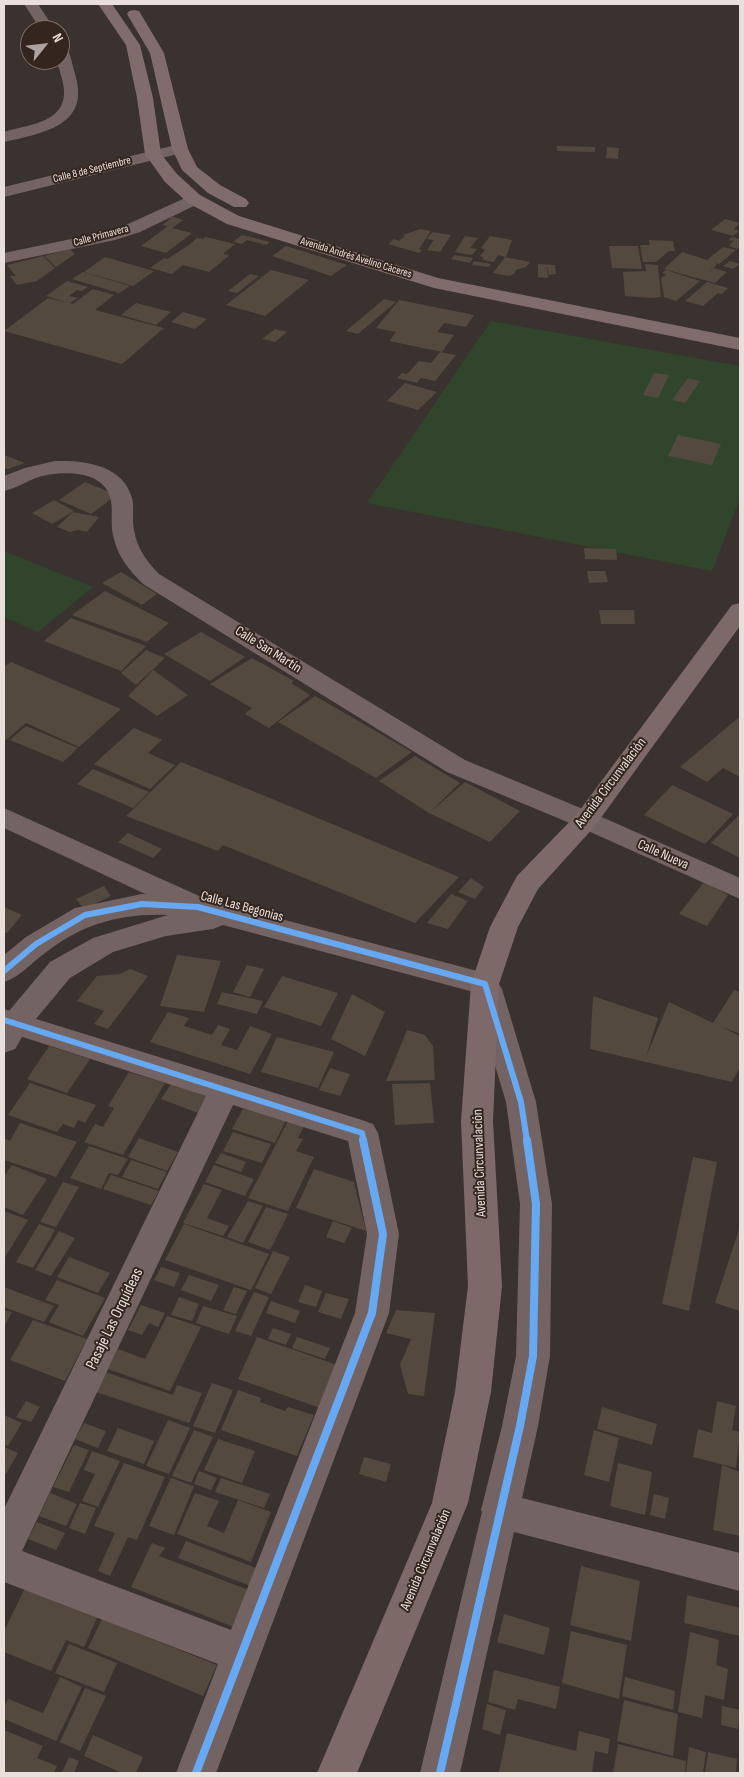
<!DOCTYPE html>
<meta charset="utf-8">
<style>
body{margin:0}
#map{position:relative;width:744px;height:1777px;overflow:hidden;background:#3a322e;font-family:"Sofia Sans Condensed",sans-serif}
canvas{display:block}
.frame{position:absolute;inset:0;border:5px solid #e9e0db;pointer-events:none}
.north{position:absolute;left:20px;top:20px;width:50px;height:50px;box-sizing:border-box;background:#34261f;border:1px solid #7c706a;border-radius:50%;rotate:61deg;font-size:14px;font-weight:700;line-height:20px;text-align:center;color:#e9e0db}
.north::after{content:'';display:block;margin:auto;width:18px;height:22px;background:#aca39e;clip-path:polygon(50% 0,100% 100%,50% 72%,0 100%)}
</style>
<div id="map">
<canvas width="744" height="1777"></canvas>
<div class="frame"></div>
<div class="north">N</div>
</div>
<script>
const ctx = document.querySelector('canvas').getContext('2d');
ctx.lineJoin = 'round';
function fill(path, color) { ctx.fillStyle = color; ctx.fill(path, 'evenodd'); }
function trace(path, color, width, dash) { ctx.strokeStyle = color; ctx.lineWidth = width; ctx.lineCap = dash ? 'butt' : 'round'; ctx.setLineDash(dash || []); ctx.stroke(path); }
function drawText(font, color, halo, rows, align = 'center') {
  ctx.font = font + ' "Sofia Sans Condensed",sans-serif'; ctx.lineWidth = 4; ctx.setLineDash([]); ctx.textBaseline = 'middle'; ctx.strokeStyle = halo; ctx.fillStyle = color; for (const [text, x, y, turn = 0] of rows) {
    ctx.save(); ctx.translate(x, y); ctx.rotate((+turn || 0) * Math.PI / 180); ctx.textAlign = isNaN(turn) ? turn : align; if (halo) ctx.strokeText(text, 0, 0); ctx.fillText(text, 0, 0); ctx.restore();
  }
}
fill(new Path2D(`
 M491 321 740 366V498L712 571 367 503Z
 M4 551 93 587 38 632 4 617Z`), '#31452c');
fill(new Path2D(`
 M557 146 595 147V152L557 151Z
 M607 147 619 148 618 159 606 158Z
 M171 216 183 220 172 228 192 233 166 253 141 246 168 226 162 225 170 219Z
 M725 219 740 223 734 229 739 231 733 236 711 230Z
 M420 229 431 231 419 249 422 250 419 253 388 244 394 239 399 241 405 236 403 235Z
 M432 232 451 235 440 252 427 250 434 240 427 239Z
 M242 235 270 242 266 245 247 240 242 244 233 242Z
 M465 236 478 238 470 248 477 249 472 255 455 252Z
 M490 236 512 240 506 257 498 255 494 262 482 260 484 258 480 256 485 250 481 248Z
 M206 237 235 244 223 254 230 255 209 272 183 265 172 274 150 268 164 258 167 259 189 245 197 238 203 239Z
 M732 237 740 239V246L737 249 729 246 734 241 728 240Z
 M649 240 673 241 675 251H669L656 262H643L640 245H650Z
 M286 246 347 265 331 276 272 256Z
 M609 246H638L642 269 612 268Z
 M723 247 736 250 719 264 713 262 717 264 708 274 714 268 727 272 715 283 664 269 682 252 707 260Z
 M70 249 75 254 56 267 44 256Z
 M455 255 473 258 470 263 451 259Z
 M43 256 55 268 37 281 17 285 10 276H16L7 265Z
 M105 257 154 271 133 286 84 272Z
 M505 257 530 262 526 267 516 270 514 274 509 276 493 273Z
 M474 261 491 264 489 267 472 265Z
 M730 261 740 264 733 269 723 266Z
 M538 264 555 265 556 274 549 275 547 265 548 278 538 277Z
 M645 264 658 265 661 297 651 298 625 296 623 272 646 271Z
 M271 270 309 280 265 316 226 305Z
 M666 270 700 281 676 301 664 297 661 278 666 275 662 273Z
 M83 272 130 286 119 293 72 279Z
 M250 274 259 276 237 293 228 291Z
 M67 281 88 287 82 291 77 290 69 296 78 298 70 303 73 304 93 289 114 295 95 310 164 328 122 364 4 331 48 298 68 303 46 296Z
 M707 282 728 288 722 294 718 293 703 306 685 301Z
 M384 299 396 302 358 334 346 331Z
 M399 300 474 315 466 327 444 323 437 332 454 335 442 352 389 341 396 332 376 328Z
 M136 303 171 312 156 325 121 315Z
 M183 312 207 319 195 329 171 322Z
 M275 329 287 332 275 342 262 339Z
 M440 352 456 355 435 381 421 378 417 383 397 378 402 373 407 374 419 361 431 363Z
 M654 373 669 375 658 398 643 395Z
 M688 378 700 381 685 403 672 400Z
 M405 383 437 392 418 410 387 401Z
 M678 435 721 444 712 465 668 456Z
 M4 455 25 463 8 469 4 468Z
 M85 482 117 495 91 514 59 500Z
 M54 500 74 511 52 524 32 513Z
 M73 512 99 517 87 532 78 530 70 532 57 527Z
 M584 548 616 549 617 560 585 559Z
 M587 571H605L608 582 589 583Z
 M121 572 157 594 142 605 102 583Z
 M105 591 169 623 147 642 72 615Z
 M599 610H634L635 624H601Z
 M71 618 146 646 121 671 44 641Z
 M201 632 245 657 210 681 164 654Z
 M146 650 165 658 136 685 121 673Z
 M252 658 294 681 291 683 310 695 269 728 245 714 252 708 210 684Z
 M11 662 121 709 79 747 26 723 6 740 4 739V667Z
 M153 670 188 695 157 716 128 696Z
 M315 696 412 752 376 778 278 722Z
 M738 718 740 719V777L723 768 707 782 680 767Z
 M26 726 78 748 63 762 10 740Z
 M134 728 162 740 148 753 175 765 150 789 94 764Z
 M415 756 460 783 429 813 465 782 520 811 490 842 429 813 379 781Z
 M181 762 270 798 459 877 415 923 223 845 218 851 126 816Z
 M93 769 149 792 133 808 77 784Z
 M672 785 733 814 705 844 644 815Z
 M740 814V858L711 843Z
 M128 833 162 849 153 858 118 842Z
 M471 878 484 887 475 899 458 892Z
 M704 882 728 895 707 926 679 914Z
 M104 886 111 896 84 909 76 899Z
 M451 894 468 901 448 929 427 923Z
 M4 907 22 915 7 933 4 932Z
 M177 955 221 961 204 1012 160 1006Z
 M247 965 264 969 250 997 233 992Z
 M130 969 148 976 108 1029 94 1024 104 1011 77 1001 97 976 120 974Z
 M282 976 338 993 321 1026 264 1007Z
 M734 990 740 992V1034L720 1026 740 1036V1067L732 1082 590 1049 593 996 658 1018 646 1057 669 1002 713 1023Z
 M222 992 263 1001 257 1014 217 1004Z
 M352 994 385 1012 365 1056 331 1039Z
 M168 1012 189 1018 184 1026 212 1035 218 1025 230 1029 221 1045 237 1050 250 1026 272 1034 250 1074 150 1042Z
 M407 1030 425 1035 433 1046 435 1080 386 1081Z
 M277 1037 334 1052 318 1088 261 1072Z
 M49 1046 90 1059 67 1093 27 1079Z
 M330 1068 350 1074 340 1096 319 1090Z
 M129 1072 165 1083 123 1155 84 1142 95 1124 103 1127 114 1108 108 1106Z
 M30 1083 96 1105 85 1123 78 1120 74 1128 63 1124 57 1132 8 1115Z
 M430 1083 434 1123 395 1125 392 1084Z
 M171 1084 208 1097 198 1113 161 1099Z
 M244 1107 286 1120 275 1143 232 1129Z
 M288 1121 304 1126 298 1138 303 1139 296 1151 314 1157 288 1211 248 1198Z
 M20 1123 77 1142 56 1177 4 1160V1138L10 1141Z
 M233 1132 271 1144 262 1163 223 1151Z
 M139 1138 178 1152 167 1171 128 1157Z
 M89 1146 128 1159 118 1175 109 1173 101 1189 70 1178Z
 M221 1153 246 1162 241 1172 215 1163Z
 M693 1157 717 1162 689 1311 662 1304Z
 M131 1160 167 1172 158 1189 122 1177Z
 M12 1165 47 1179 23 1215 4 1207V1174L5 1175Z
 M214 1165 254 1179 245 1196 205 1182Z
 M314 1169 354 1182 366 1231 296 1208Z
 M111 1175 159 1191 151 1205 103 1189Z
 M63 1182 79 1187 56 1227 40 1222Z
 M204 1184 222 1190 207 1218 229 1226 223 1236 183 1223Z
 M248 1201 263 1206 243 1243 227 1237Z
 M266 1207 288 1214 270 1250 248 1242Z
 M4 1211 28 1220 5 1257 4 1256Z
 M333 1221 352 1228 344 1243 326 1237Z
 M39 1224 55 1230 33 1268 16 1262Z
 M184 1224 269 1254 251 1290 165 1260Z
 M740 1226V1311L715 1303Z
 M59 1231 75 1238 51 1276 35 1270Z
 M273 1251 290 1257 271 1294 255 1288Z
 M69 1257 110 1273 98 1293 57 1277Z
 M161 1267 180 1273 174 1287 154 1280Z
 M189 1275 219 1285 211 1301 181 1290Z
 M57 1280 105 1298 83 1336 49 1322 59 1305 45 1300Z
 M305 1285 322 1291 316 1307 298 1302Z
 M4 1287 54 1306 44 1322 4 1307Z
 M234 1287 247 1291 236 1314 223 1310Z
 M254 1292 269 1297 251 1336 235 1331Z
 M326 1293 349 1299 341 1319 318 1312Z
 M179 1297 199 1304 192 1321 171 1315Z
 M271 1301 300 1311 295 1323 266 1313Z
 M141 1305 165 1313 158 1327 149 1323 142 1335 128 1330Z
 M203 1306 237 1316 229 1334 196 1323Z
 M4 1310 12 1312 4 1327Z
 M396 1310 435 1313 424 1396 408 1394 400 1365 411 1339 386 1333Z
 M167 1316 201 1327 170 1391 108 1369 118 1349 145 1359Z
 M33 1320 87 1339 65 1381 10 1360Z
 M273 1328 291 1334 286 1345 268 1339Z
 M257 1337 340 1366 323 1409 238 1379Z
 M297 1337 330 1348 325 1359 292 1348Z
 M105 1372 173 1395 177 1385 202 1393 189 1423 96 1392Z
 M212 1383 233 1390 215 1433 193 1426Z
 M238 1390 261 1398 260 1402 285 1411 288 1407 314 1415 297 1456 221 1430Z
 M26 1401 40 1407 31 1422 16 1417Z
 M717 1401 736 1406 732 1430 740 1432 736 1468 693 1457 698 1429 712 1433Z
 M602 1407 657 1424 652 1445 597 1429Z
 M4 1415 22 1423 8 1446 4 1445Z
 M168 1420 190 1428 169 1474 146 1466Z
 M84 1423 106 1431 98 1448 75 1439Z
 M118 1428 154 1441 144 1464 107 1451Z
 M194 1430 213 1437 191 1483 172 1476Z
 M594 1430 619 1438 609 1482 584 1475Z
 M218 1439 255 1451 242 1483 204 1470Z
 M74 1445 89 1450 69 1492 53 1487Z
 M4 1447 18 1453 6 1474 4 1473Z
 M92 1451 120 1461 98 1507 82 1501 95 1474 84 1470Z
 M364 1457 391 1464 386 1482 359 1474Z
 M124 1463 165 1477 137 1540 128 1537 110 1576 98 1571 115 1533 94 1526Z
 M618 1463 652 1472 645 1515 610 1506Z
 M722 1465 740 1472V1536L713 1530Z
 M199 1471 217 1478 211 1490 194 1484Z
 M171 1478 194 1486 174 1535 149 1526Z
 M221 1478 270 1494 264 1508 215 1492Z
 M50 1493 77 1504 66 1526 39 1516Z
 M195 1493 219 1501 207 1526 224 1533 238 1500 271 1512 251 1562 177 1534Z
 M654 1494 669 1498 665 1519 650 1515Z
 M80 1503 96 1508 85 1534 69 1528Z
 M37 1522 65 1533 56 1550 28 1539Z
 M186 1541 261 1570 253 1587 178 1558Z
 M152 1543 165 1548 159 1556 254 1592 239 1629 131 1587Z
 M581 1566 640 1581 631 1641 570 1625Z
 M25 1588 98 1616 84 1647 66 1640 51 1671 4 1652V1631Z
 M687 1595 740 1608V1636L684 1623Z
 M504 1614 550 1628 544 1655 497 1642Z
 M102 1619 217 1665 203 1696 88 1648Z
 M571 1631 627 1645 619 1699 562 1683Z
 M690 1632 719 1640 716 1665 728 1669 724 1700 705 1695 702 1718 678 1712Z
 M69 1644 117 1663 104 1692 55 1673Z
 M494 1670 560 1687 556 1709 518 1699 515 1710 488 1702Z
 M60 1677 82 1687 56 1741 4 1719V1707L8 1699 43 1713Z
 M625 1677 675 1691 673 1710 622 1696Z
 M85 1688 106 1696 80 1751 60 1742Z
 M624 1700 678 1714 673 1756 617 1741Z
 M487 1704 506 1710 500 1735 482 1729Z
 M722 1706 740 1710 738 1729 721 1725Z
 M4 1730 43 1746 37 1758 57 1766 54 1773H4Z
 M579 1731 610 1739 608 1754 595 1751 592 1773 499 1772 507 1733 576 1751Z
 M93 1735 143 1757 136 1773H122L84 1756Z
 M618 1744 686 1761 685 1773H613Z
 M689 1747 706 1752 703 1773H686Z
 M708 1752 737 1759 736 1773H705Z
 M69 1757 79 1761 74 1773H62Z`), '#54493f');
fill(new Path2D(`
 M24 4H38L55 30H41Z
 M60 44 65 45C71 54 72 64 75 74 91 126 43 133 4 142V132C25 125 62 124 64 95 65 84 59 71 57 60H60Z
 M180 144 186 146 188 149 186 152 4 197V187Z
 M194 194 200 195 202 199 200 203 140 232 115 240 4 263V253L105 232 128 224Z
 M55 461C85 460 123 465 132 498 134 505 133 513 133 521 134 543 144 559 159 574L465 760 595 814 740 878V899L577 826 447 772 143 584C130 571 118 557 114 539 110 526 113 514 111 501 106 472 70 471 47 475 31 477 19 488 4 491V476L25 468Z
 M4 808 208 900 212 907 208 914 198 917 188 914 4 828Z
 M487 978 497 981 502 989 536 1102 552 1204 550 1356 538 1426 522 1498 740 1553V1591L514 1532 460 1773H420L482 1512 481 1510 502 1426 516 1356 520 1204 506 1102 472 989 477 981Z
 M4 1009 362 1120 373 1124 378 1133 399 1234 389 1313 216 1773H176L218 1664 4 1582V1509L206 1096 4 1031ZM233 1105 348 1141 367 1234 355 1313 231 1630 22 1551Z`), '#736463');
fill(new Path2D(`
 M142 894 198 897 485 973 495 976 499 984 495 992 485 995 223 925 213 929 166 936 113 952 70 978 25 1032 15 1049 4 1053V1017L50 962 93 938 168 915C121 913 82 924 45 953 31 963 20 977 4 982V955L26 937 75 908Z`), '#736463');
fill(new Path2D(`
 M98 4H112L140 45 153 98 161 154 177 174 200 195 239 216 438 278 740 338V350L434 288 227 224 188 203 165 182 145 154 137 98 126 45Z
 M134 10 139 11 164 53 188 149 197 167 220 185 246 199 249 203 246 207H234L208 193 182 170 172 149 150 53 127 14 129 11Z`), '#806c6a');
fill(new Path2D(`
 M740 603V626L595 826 538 889 518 927 499 984 493 1121 502 1286 491 1392 468 1503 357 1773H317L432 1503 455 1392 468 1286 461 1121 471 984 490 927 517 876 577 814 732 605Z`), '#7d6a68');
trace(new Path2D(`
 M4 971 36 944 85 915 142 904 198 907 485 984 521 1102 527 1141
 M4 1020 362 1133 364 1141`), '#66a8f1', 6);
trace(new Path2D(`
 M196 1773 372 1313 383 1234 363 1140
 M440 1773 520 1426 533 1356 536 1204 527 1140`), '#66a8f1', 8);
drawText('11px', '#e9e0db', '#34261f', [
 ["Calle 8 de Septiembre",92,170,-14],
 ["Calle Primavera",101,236,-15],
 ["Avenida Andrés Avelino Cáceres",356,258,17]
]);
drawText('14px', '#e9e0db', '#34261f', [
 ["Calle San Martín",268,650,32],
 ["Avenida Circunvalación",611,783,-53],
 ["Calle Nueva",663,855,24],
 ["Calle Las Begonias",242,907,15],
 ["Avenida Circunvalación",480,1163,-92],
 ["Avenida Circunvalación",426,1560,-67]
]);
drawText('16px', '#e9e0db', '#34261f', [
 ["Pasaje Las Orquídeas",115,1319,-64]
]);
</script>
